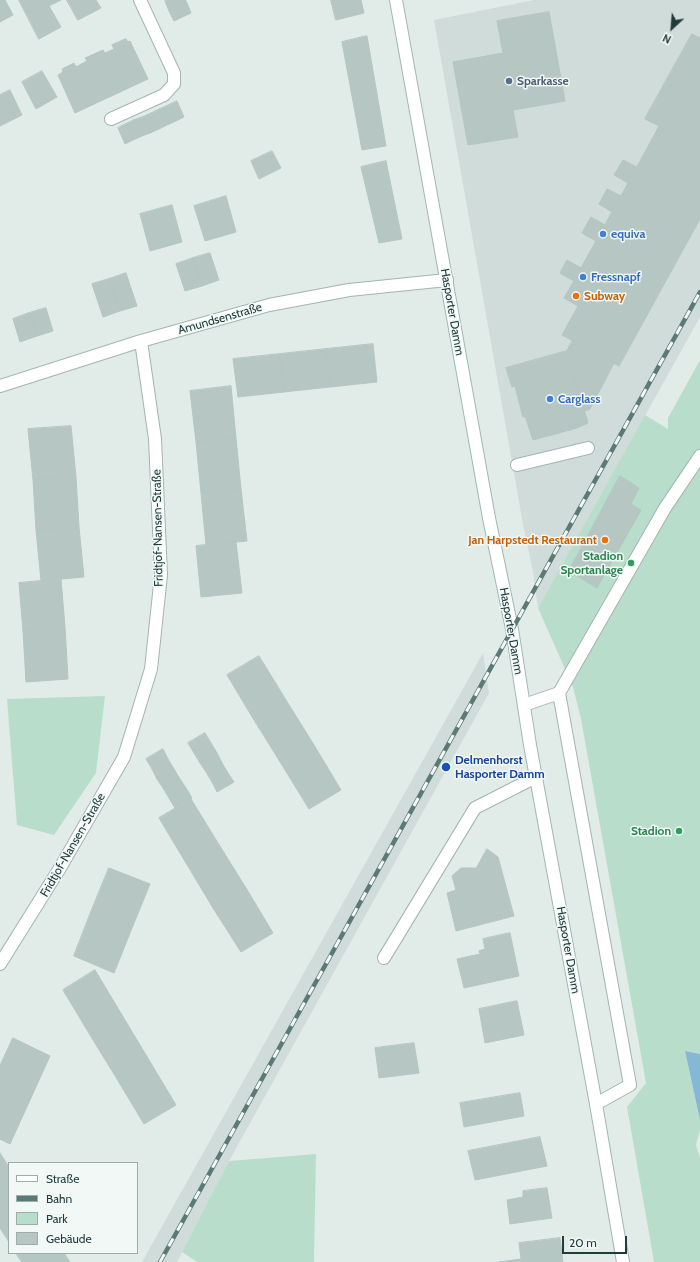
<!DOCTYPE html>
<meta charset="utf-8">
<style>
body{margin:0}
#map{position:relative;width:700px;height:1262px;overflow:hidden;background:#e1ece9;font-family:Cabin,sans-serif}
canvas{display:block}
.legend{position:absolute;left:8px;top:1162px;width:130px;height:92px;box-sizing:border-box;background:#f1f8f6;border:1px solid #9dadac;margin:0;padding:5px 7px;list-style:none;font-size:12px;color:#203d3c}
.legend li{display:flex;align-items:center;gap:8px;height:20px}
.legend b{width:20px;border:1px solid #9dadac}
.north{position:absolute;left:652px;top:8px;width:40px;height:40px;-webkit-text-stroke:3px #f1f8f6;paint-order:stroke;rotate:206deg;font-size:11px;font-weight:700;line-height:16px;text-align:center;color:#203d3c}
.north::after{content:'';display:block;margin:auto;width:14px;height:18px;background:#203d3c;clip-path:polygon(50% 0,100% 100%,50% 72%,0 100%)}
.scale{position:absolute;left:562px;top:1236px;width:65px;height:18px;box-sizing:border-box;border:2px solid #203d3c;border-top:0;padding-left:5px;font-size:12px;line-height:14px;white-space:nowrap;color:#203d3c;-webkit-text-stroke:3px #f1f8f6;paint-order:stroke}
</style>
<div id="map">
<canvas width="700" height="1262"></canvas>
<ul class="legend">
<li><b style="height:5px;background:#fff"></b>Straße</li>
<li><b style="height:5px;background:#5b7977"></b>Bahn</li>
<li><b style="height:11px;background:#b8decb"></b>Park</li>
<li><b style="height:11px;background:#b6c7c3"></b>Gebäude</li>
</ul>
<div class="north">N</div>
<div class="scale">20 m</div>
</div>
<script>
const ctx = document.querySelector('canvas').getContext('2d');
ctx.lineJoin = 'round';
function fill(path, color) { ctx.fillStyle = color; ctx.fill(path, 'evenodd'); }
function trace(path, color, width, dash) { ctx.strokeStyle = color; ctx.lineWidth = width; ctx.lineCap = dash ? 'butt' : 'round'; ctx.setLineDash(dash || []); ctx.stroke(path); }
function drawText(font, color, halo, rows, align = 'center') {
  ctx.font = font + ' Cabin,sans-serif'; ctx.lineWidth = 3; ctx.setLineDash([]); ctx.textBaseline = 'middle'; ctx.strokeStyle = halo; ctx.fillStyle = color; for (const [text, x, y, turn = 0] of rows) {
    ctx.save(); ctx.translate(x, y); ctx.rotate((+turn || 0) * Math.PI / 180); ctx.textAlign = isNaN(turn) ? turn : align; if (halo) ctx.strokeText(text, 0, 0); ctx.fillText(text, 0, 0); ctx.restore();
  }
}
fill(new Path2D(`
 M534 0H700V317L538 608 533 572 523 524 434 20Z
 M483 653 489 693 229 1161 177 1262H142Z`), '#cfdcd9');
fill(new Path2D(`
 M700 360V1054L685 1051 700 1120V1130L696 1145 700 1158V1262H654L627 1107 646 1083 581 719 573 687 538 608 645 415 668 429V418Z
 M105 696 96 773 54 835 17 825 7 699Z
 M316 1154 314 1262H197L182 1252 229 1161Z`), '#b8decb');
fill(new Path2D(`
 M685 1051 700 1054V1120Z`), '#86b7d4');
const building = new Path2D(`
 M0 0H5L13 15 0 22Z
 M19 0H61L49 6 61 27 39 39Z
 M67 0H96L101 8 78 20Z
 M167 0H185L187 3 169 11 165 1Z
 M331 0H361L364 13 336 20Z
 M187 3 191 13 174 21 169 11Z
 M549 12 565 101 513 110 518 137 468 145 453 62 503 53 497 21Z
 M692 34 700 38V219L619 366 562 335 578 306 564 298 574 281 560 273 567 260 581 268 596 241 582 233 591 217 605 225 612 212 599 204 607 189 621 196 628 183 614 175 623 160 637 167 659 126 645 119Z
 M367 36 386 146 362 150 342 42Z
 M126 39 128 42 130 41 148 79 75 113 58 75 63 72 62 69 74 63 76 67 87 61 85 58 103 50 105 53 114 49 112 45Z
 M42 71 57 97 36 109 22 82Z
 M10 90 22 115 0 126V95Z
 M177 101 184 117 176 121 169 105Z
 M169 105 176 121 167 125 160 109Z
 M160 109 167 125 159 129 152 113Z
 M152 113 159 129 150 133 143 117Z
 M143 117 150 133 142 136 134 120Z
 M134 120 142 136 133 140 126 124Z
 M126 124 133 140 125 144 118 128Z
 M272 151 281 168 259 179 251 161Z
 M386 161 402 239 379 243 361 167Z
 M226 196 236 232 205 241 194 206Z
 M172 205 182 242 150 251 140 214Z
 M210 253 219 280 202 286 193 258Z
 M193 258 202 286 185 291 176 264Z
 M126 273 137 306 120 311 109 279Z
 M109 279 120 311 103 317 92 284Z
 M46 308 53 331 37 336 29 313Z
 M29 313 37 336 20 342 13 319Z
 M573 340 614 363 590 409 585 411 567 351Z
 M373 344 377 382 330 387 326 349Z
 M326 349 330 387 284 392 280 354Z
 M567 351 588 423 577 428 533 440 525 416 523 417 515 386 512 387 506 368Z
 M280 354 284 392 238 397 233 359Z
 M231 386 236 438 196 442 190 391Z
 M71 426 76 477 33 480 28 429Z
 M236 438 241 489 201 493 196 442Z
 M620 476 639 488 631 504 641 510 597 588 569 571Z
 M76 477 79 527 36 530 33 480Z
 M241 489 247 541 206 545 201 493Z
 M79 527 84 577 41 581 36 530Z
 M236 542 242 593 201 597 196 546Z
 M61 579 65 627 23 631 19 583Z
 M65 627 68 679 26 682 23 631Z
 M259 656 286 700 254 720 227 675Z
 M286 700 314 745 282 765 254 720Z
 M205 733 211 743 194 753 188 743Z
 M211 743 217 753 200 763 194 753Z
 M314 745 341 790 309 809 282 765Z
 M163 749 168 759 152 769 146 759Z
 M217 753 222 763 206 772 200 763Z
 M168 759 174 769 157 779 152 769Z
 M222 763 228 773 212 782 206 772Z
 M174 769 180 779 163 788 157 779Z
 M228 773 234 782 217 792 212 782Z
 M180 779 186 788 169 798 163 788Z
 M186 788 192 798 175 808 169 798Z
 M191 799 218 843 186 863 159 818Z
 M218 843 246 888 213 908 186 863Z
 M487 849 498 857 514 916 456 931 447 893 456 890 452 876 461 868H476Z
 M109 868 150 884 132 928 91 912Z
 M246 888 273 933 241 952 213 908Z
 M91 912 132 928 114 973 74 956Z
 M510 933 519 976 464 988 457 959 480 954 479 951 485 949 483 939Z
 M95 970 122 1015 90 1035 63 990Z
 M517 1001 524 1035 485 1043 479 1009Z
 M122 1015 149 1060 117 1079 90 1035Z
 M13 1038 50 1056 30 1100 0 1086V1066Z
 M414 1043 419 1073 379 1078 375 1048Z
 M149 1060 176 1105 144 1124 117 1079Z
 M0 1086 30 1100 10 1144 0 1139Z
 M520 1093 524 1116 464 1127 460 1103Z
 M540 1137 547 1166 475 1180 468 1151Z
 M0 1153 9 1167V1195L0 1201Z
 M547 1188 552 1218 510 1224 507 1200 523 1197V1191Z
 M9 1195V1242L0 1228V1201Z
 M560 1238 563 1262H499L521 1259 519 1243Z
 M16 1253H64L70 1262H22Z`);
fill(building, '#b6c7c3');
trace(building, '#b3c6c2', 1);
const service = new Path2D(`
 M111 119 164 95 174 84V73L140 0
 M517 465 588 448
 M559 693 630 1085 596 1104
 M524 705 559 693 665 508 700 456
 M384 958 475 808 536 777`);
const minor = new Path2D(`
 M0 386 141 341 269 305 349 290 447 280
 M0 964 60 868 124 757 151 669 161 575 155 439 141 341`);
const secondary = new Path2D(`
 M396 0 489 518 512 629 530 745 596 1104 623 1262`);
trace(service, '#a3b4b2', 14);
trace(minor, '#a3b4b2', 14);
trace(secondary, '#9eb8b5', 14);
trace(service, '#fff', 12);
trace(minor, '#fff', 12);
trace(secondary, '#fff', 12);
const rail = new Path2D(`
 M160 1262 700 292`);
trace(rail, '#5b7977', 4.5);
trace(rail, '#f1f8f6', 3, [9]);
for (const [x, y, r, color] of [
 [509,81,4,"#5c6f8a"],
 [603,234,4,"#3f7fe0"],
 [583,277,4,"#3f7fe0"],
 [576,296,4,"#e8710a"],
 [550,399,4,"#3f7fe0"],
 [605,540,4,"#e8710a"],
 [631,563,4,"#2e9e5b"],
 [446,767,5,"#1a4fb4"],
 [679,831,4,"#2e9e5b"]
]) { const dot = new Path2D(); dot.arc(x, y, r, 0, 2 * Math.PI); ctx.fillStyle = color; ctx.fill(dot); trace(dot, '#f1f8f6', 1.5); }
drawText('bold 12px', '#4e5e75', '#f1f8f6', [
 ["Sparkasse",517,81]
], 'left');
drawText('bold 12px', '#366cbe', '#f1f8f6', [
 ["equiva",611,234],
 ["Fressnapf",591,277],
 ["Carglass",558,399]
], 'left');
drawText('bold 12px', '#c56008', '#f1f8f6', [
 ["Subway",584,296],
 ["Jan Harpstedt Restaurant",597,540,"right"]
], 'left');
drawText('12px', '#203d3c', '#f1f8f6', [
 ["Hasporter Damm",452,312,80],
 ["Amundsenstraße",220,319,-16],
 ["Fridtjof-Nansen-Straße",158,528,-91],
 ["Hasporter Damm",511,631,80],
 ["Fridtjof-Nansen-Straße",73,845,-60],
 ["Hasporter Damm",568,950,80]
]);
drawText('bold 12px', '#27864d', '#f1f8f6', [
 ["Stadion",623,556],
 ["Sportanlage",623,570],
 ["Stadion",671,831]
], 'right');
drawText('bold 12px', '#164399', '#f1f8f6', [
 ["Delmenhorst",455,760],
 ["Hasporter Damm",455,774]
], 'left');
</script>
